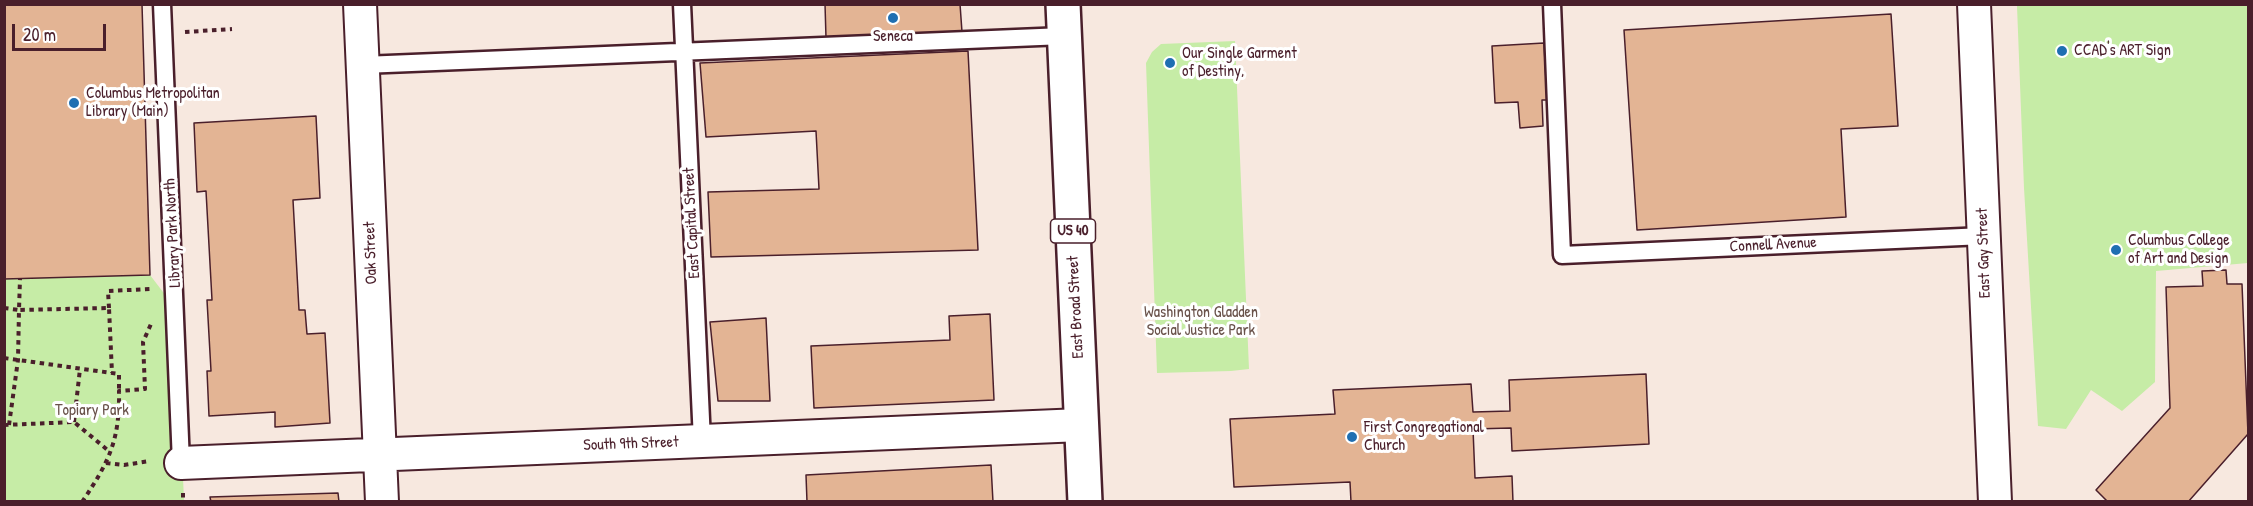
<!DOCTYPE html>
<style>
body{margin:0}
#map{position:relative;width:2253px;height:506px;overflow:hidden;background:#fff;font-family:"Patrick Hand",sans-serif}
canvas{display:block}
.frame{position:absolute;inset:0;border:6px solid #4a1f2b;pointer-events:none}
.scale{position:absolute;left:12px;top:24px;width:94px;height:27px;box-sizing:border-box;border:3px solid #4a1f2b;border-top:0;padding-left:8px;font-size:18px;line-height:21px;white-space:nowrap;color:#4a1f2b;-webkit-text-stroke:4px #fff;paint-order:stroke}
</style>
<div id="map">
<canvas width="2253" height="506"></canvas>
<div class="frame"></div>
<div class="scale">20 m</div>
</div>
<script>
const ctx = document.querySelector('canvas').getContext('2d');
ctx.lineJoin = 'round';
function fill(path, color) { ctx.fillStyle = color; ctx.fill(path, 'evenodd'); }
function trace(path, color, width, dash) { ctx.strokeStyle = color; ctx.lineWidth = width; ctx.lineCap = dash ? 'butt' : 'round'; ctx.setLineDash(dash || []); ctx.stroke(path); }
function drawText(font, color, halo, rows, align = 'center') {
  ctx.font = font + ' "Patrick Hand",sans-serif'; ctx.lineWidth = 6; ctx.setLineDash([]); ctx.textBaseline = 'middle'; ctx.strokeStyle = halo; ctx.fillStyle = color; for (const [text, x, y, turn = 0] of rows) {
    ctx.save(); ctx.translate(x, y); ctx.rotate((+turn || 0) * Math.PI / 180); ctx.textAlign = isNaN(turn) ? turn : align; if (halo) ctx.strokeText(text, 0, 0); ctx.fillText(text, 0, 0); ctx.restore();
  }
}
fill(new Path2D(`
 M4 5H2248V501H5Z`), '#f7e8df');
fill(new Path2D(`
 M2049 4 2248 5V263L2156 271 2155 382 2122 411 2091 390 2066 429 2038 426 2024 188 2017 6Z
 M1235 41 1249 369 1231 371 1157 373 1146 63 1152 52 1161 44Z
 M150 275 176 309 184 501H5L4 279Z`), '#c6eca6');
const building = new Path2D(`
 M4 4H142L150 275 4 279Z
 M825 4H960L962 32 826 38Z
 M1891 14 1898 126 1841 129 1846 217 1637 230 1624 30Z
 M1544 43 1547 100H1542L1543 126 1520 128 1518 102 1495 103 1492 46Z
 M968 51 978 250 711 257 708 192 819 189 816 131 706 137 700 63Z
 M316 116 320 198 293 200 299 310H305L307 334 325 333 330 423 275 427V412L209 416 207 371H211L207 300H212L206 191 197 192 194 123Z
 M2226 270 2227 284H2242L2248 434 2188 502H2108L2096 490 2170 408 2166 287 2203 286 2202 271Z
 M990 314 994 400 814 408 811 346 950 340 949 316Z
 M766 318 770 401H718L710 322Z
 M1646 374 1649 444 1512 451 1511 428 1473 429 1475 478 1512 476 1513 502H1351L1350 482 1234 487 1230 419 1335 414 1333 390 1471 384 1473 412 1510 411 1509 380Z
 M991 465 993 502H807L806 475Z
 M338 493 339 502H211L210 497Z`);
fill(building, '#e3b494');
trace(building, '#4a1f2b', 1.5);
const service = new Path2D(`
 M162 4 181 463
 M682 4 702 441
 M1552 4 1562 255 1984 236
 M363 65 1064 36`);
const minor = new Path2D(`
 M360 4 382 502
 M1974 4 1995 502
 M181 463 1081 425`);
const primary = new Path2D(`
 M1063 4 1085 502`);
trace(service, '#4a1f2b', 21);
trace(minor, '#4a1f2b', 36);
trace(primary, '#4a1f2b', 38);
trace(new Path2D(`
 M185 32 232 29
 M4 308 19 310 20 279
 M109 308 108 291 150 289
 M4 358 119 374V391
 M74 422 80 369
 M4 425 74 422 110 452
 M9 425 18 360 19 310 109 308 112 373
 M106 463 124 465 150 461
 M183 493V502
 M82 502C109 462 120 440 119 391L145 389 143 342 151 324`), '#4a1f2b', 4, [4.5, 4.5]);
trace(service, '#fff', 16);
trace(minor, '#fff', 32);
trace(primary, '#fff', 33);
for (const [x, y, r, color] of [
 [893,18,6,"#1f6fb2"],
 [2062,51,6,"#1f6fb2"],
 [1170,63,6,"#1f6fb2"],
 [74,103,6,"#1f6fb2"],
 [2116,250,6,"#1f6fb2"],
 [1352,437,6,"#1f6fb2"]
]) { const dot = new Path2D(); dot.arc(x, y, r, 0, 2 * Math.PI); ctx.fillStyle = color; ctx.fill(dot); trace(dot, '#fff', 2); }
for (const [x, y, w] of [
 [1073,231,45]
]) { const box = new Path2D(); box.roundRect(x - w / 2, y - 12, w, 24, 4.5); ctx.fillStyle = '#fff'; ctx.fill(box); trace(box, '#4a1f2b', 1.5); }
drawText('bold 15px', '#4a1f2b', null, [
 ["US 40",1073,231]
]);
drawText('16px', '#4a1f2b', '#fff', [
 ["Seneca",893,37,"center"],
 ["CCAD's ART Sign",2074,51],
 ["Our Single Garment",1182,54],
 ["of Destiny,",1182,72],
 ["Columbus Metropolitan",86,94],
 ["Library (Main)",86,112],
 ["Columbus College",2128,241],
 ["of Art and Design",2128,259],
 ["First Congregational",1364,428],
 ["Church",1364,446]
], 'left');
drawText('16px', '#4a1f2b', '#fff', [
 ["East Capital Street",692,223,-93],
 ["Library Park North",173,233,-93],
 ["Connell Avenue",1773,245,-3],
 ["Oak Street",371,253,-92],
 ["East Gay Street",1984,253,-92],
 ["East Broad Street",1076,307,-93],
 ["South 9th Street",631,444,-2]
]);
drawText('16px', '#69524a', '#fff', [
 ["Washington Gladden",1201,313],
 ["Social Justice Park",1201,331],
 ["Topiary Park",92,411]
]);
</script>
